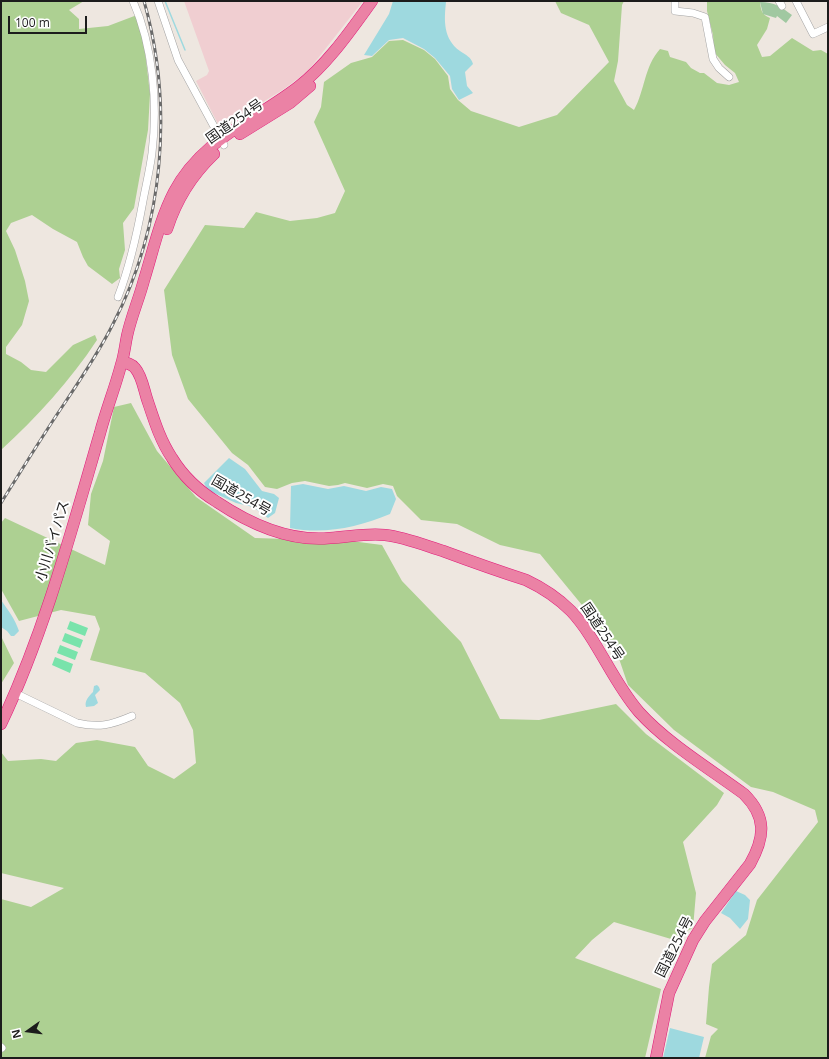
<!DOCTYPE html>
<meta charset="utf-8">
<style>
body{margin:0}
#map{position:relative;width:829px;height:1059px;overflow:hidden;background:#eee7e0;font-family:"Open Sans",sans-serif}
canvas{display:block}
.frame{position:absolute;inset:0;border:2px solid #1c1c1c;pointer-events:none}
.north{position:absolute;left:8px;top:1011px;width:40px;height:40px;-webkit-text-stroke:3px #fff;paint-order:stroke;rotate:256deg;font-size:11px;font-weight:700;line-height:16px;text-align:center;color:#1c1c1c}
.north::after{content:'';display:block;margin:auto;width:14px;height:18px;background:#1c1c1c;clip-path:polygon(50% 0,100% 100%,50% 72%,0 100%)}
.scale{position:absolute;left:8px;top:16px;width:79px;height:18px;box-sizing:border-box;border:2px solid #1c1c1c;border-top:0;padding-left:5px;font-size:12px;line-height:14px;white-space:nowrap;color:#1c1c1c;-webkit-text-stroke:3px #fff;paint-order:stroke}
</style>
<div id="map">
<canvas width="829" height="1059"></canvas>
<div class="frame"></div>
<div class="north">N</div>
<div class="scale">100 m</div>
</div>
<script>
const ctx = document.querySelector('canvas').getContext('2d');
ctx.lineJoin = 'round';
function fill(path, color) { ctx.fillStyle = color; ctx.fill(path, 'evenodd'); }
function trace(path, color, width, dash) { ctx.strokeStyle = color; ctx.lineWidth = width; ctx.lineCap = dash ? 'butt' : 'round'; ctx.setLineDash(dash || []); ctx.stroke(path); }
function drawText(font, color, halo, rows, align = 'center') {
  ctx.font = font + ' "Open Sans","Noto Sans JP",sans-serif'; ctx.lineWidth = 4; ctx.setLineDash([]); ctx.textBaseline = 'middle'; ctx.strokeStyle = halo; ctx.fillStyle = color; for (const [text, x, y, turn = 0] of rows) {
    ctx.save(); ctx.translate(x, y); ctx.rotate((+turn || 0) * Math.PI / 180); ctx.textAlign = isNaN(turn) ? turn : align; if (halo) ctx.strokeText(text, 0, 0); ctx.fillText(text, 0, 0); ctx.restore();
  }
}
fill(new Path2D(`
 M184 1H363L308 71 284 89 226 125 218 124 196 81 207 75 209 71Z`), '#f0ced1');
fill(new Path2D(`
 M1 1H84L69 10 79 19V29L108 26 137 15 145 51 150 94 148 130 134 208 123 223 125 250 119 269 120 278 112 284 88 266 83 257 77 242 53 229 32 215 11 223 6 231 15 250 25 281 29 301 22 325 6 347V354L21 362 31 370 46 372 73 345 95 335 97 340C70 381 37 417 1 450Z
 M555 1H624L622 5 618 61 614 81 627 105 634 110C645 90 644 67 660 49L668 51 670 57 686 62 691 68 700 73H704L717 83 729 85 739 82 735 73 725 65 714 52 713 35 707 11V1H760C761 10 761 14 770 18L767 29 757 45 762 57 770 56 792 38 813 51 821 50 828 54V1058H705L711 1036 718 1029 706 1024 709 987 712 964 746 935 757 900 818 822 815 810 773 792 751 787 674 730 628 685 614 644 540 554 500 545 457 524 421 520 397 496 393 486 383 484 367 488 345 483 338 485 329 486 305 481 292 483 277 489 265 487 248 465 232 453 188 399 172 355 164 290 205 225 244 228 256 212 290 221 317 218 335 213 345 191 314 122 321 107 324 82 351 63 372 57 389 41 403 40 424 50 435 59 448 76 450 89 458 100 471 111 519 127 557 115 609 62 589 25 561 13Z
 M131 403 157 451 196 497 255 538 351 541 382 545 402 581 461 642 500 719 539 720 616 704 646 734 724 793 717 805 683 842 696 893 693 928 671 939 614 922 592 940 575 958 661 989 645 1058H1V899L31 907 64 888 1 873V752L8 761 41 759 56 761 76 743 97 740 135 747 148 766 174 779 196 763 193 730 180 703 145 673 90 660 100 629 95 616 61 610 19 621 1 589V523L5 518 105 565 110 541 88 525 91 494 103 461 114 407Z
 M1 636 14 663 1 684Z`), '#add092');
fill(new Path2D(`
 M760 2C775 2 781 7 792 15L786 23 777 16 776 18 763 14Z`), '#a0c8a1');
fill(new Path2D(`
 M70 621 88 628 85 636 67 629Z
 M65 633 83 640 80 648 62 641Z
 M60 645 78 652 75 660 57 653Z
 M55 657 73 664 70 673 52 665Z`), '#79e3ab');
fill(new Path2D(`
 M393 1 446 2C444 20 443 39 460 51 466 55 471 57 473 64L465 72 467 86 473 93 459 100 452 89 450 76 435 58 424 49 403 38 389 40 372 56 364 55 389 14Z
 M229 458 245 469 262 491 274 494 279 498 275 513 268 518 253 507 236 503 212 492 207 489 204 483Z
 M303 484 328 489 344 486 366 491 381 487 392 489 396 499 390 514C358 527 325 535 290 528L291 486Z
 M1 600C8 610 15 619 19 631L14 636H11L7 631 1 627Z
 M97 685 99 687 100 690 95 695 98 703 94 706 86 707C84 701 89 696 93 692L94 686Z
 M736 891 745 895 750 900 748 919 740 929 730 918 721 913Z
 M670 1028 704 1037 699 1058H663Z`), '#9ed9df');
trace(new Path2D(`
 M165 1 185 50`), '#9ed9df', 1.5);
const minor = new Path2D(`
 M158 1 178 60 224 145
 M675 1V11L693 13 705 17 713 59 719 68 729 77
 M779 1 782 6
 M796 1 813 34 828 27
 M118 297C130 266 137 234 143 201 146 185 150 169 152 153 158 104 153 46 133 1
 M15 693 77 723C99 728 111 725 132 716
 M1 1047 2 1048`);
const highway = new Path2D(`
 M240 134 290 103 310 86
 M167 229C176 201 193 174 214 154
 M122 362C127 363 132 364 135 368 142 376 144 390 147 399 154 420 160 440 172 458 183 476 199 491 217 502 250 524 290 542 330 538 349 537 366 533 385 535 404 537 424 545 443 551 470 561 498 571 526 580 543 588 558 598 571 611 598 640 612 681 639 712 667 743 710 769 744 794 767 817 765 837 750 864L705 921 693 940 669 993 656 1058
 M1 724C45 631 71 532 100 433 106 410 115 388 121 365 124 356 125 346 127 336 131 317 139 299 144 280 153 251 160 219 174 192 202 139 254 121 298 87 327 65 351 30 372 1`);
trace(minor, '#a3a3a3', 8);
trace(highway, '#e01a79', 12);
trace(minor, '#fff', 7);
trace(highway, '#eb82a5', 11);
const rail = new Path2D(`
 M1 503C19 474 37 445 56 416 76 386 97 356 113 324 164 226 174 106 144 1`);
trace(rail, '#6a6a6a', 3);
trace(rail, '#fff', 1.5, [4.5]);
drawText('14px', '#1c1c1c', '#fff', [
 ["国道254号",235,122,-35],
 ["国道254号",241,496,30],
 ["小川バイパス",53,541,-73],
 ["国道254号",602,632,56],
 ["国道254号",675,947,-63]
]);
</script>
